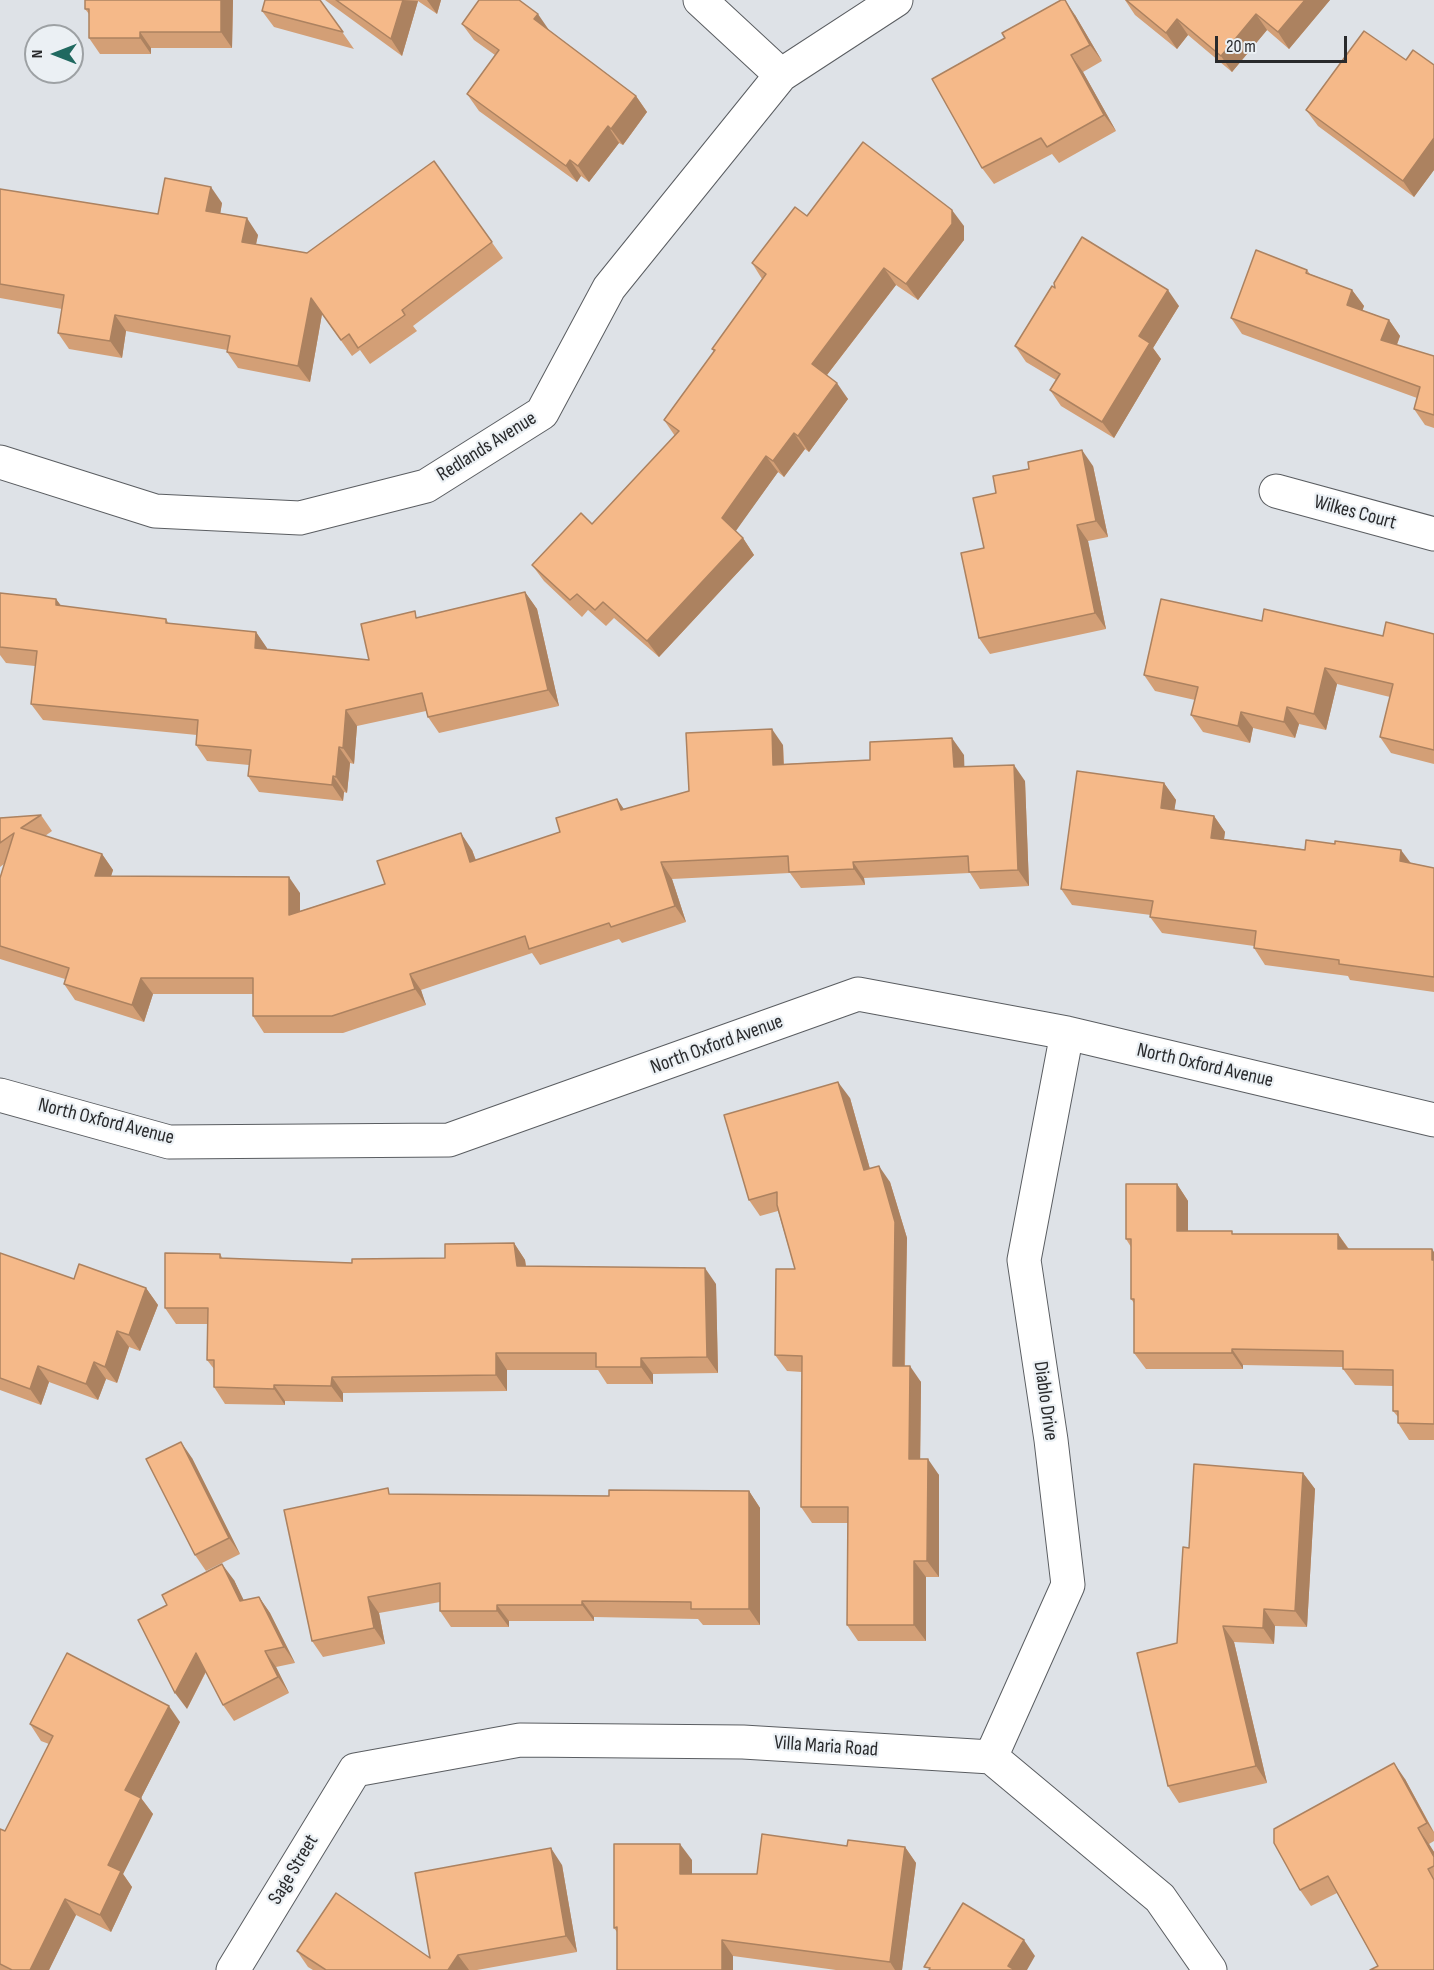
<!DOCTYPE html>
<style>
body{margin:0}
#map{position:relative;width:1434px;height:1970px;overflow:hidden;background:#dee2e7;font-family:"Sofia Sans Condensed",sans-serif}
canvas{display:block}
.north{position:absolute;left:24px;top:24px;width:60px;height:60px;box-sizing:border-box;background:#ebf0f4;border:2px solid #9da1a4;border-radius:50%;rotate:270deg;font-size:16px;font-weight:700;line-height:24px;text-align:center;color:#292a2c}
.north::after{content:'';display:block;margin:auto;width:21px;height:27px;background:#206960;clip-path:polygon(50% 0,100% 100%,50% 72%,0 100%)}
.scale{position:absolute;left:1215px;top:36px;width:132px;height:27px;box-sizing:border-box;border:3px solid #292a2c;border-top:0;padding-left:8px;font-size:18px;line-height:21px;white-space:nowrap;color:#292a2c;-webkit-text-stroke:4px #ebf0f4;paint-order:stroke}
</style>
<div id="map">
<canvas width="1434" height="1970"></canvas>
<div class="north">N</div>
<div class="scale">20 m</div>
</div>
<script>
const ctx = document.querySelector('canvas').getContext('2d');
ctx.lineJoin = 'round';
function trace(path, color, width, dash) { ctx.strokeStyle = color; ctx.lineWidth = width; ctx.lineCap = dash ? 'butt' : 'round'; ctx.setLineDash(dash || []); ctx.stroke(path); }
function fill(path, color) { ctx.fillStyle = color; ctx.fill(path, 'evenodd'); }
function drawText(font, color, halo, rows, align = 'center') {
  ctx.font = font + ' "Sofia Sans Condensed",sans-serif'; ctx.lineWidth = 4.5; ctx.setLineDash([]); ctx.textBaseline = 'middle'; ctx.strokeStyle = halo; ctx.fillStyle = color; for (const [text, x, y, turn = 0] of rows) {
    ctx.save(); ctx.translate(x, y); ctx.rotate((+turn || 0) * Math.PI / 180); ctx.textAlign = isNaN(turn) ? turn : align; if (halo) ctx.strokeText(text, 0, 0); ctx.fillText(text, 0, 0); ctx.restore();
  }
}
const minor = new Path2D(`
 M700 0 781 75
 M0 462 155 511 300 518 426 486 542 413 609 288 781 75 896 0
 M1276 491 1434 534
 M0 1095 169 1142 449 1140 858 994 1067 1033 1434 1120
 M991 1757 1068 1585 1051 1440 1024 1260 1067 1033
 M233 1970 355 1770 520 1740 743 1742 991 1757 1160 1898 1210 1970`);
trace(minor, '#5a5d61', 35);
trace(minor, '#fff', 33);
fill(new Path2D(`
 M85 0H233L232 48H151V54H100L89 38V14L85 9Z
 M320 0 354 49 274 27 262 11Z
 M325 0H441L437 14 418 1 402 56Z
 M1125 0H1330L1289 49 1267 30 1232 72 1188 35 1177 49 1135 15Z
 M1075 15 1102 61 1083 72 1116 131 1059 163 1052 154 994 184 982 168Z
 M462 24 549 30 636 96 647 112 623 145 619 143 589 182 581 176 577 182 479 111 467 94 495 55 474 40Z
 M1406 60 1434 65V170L1414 197 1318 126 1306 110Z
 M434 161 503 258 413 326 417 331 370 364 360 350 352 356 322 314 310 382 238 368 227 352V350L126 331 122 358 69 349 58 333 62 309 0 298V189L158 214 222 203 220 214 258 235 256 244 307 253Z
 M807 216 964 226V240L918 300 896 285 827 375 848 399 809 452 805 449 784 477 778 472 735 531 743 538 754 555 659 657 614 618 606 626 588 610 582 617 544 581 532 565 592 524 675 436 664 420 714 352 712 349 762 279 752 263Z
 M1307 270 1310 274 1352 290 1364 306 1362 310 1389 320 1400 336 1397 345 1434 356V428L1425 425 1414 409 1417 398 1242 334 1231 318Z
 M1055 288 1179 306 1153 348 1161 359 1114 438 1061 406 1050 390 1056 380 1026 362 1015 346Z
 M1093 466 1108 537 1088 541 1106 629 990 654 979 638 984 548 996 493Z
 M525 592 537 609 559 706 439 733 428 717 426 711 357 726 354 764 350 763 347 793 344 792 343 801 259 792 248 776 249 765 207 761 196 745 197 735 43 720 31 704 35 666 6 663 0 655V593L56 599 61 606 166 619 169 624 256 632 267 649 369 660 419 617Z
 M1262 621 1383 636 1434 634V764L1391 753 1380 737 1390 697 1337 684 1326 730 1299 724 1295 738 1253 728 1250 743 1203 732 1191 715 1195 700 1155 691 1144 675Z
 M783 745 784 764 964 755V767L1025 781 1029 886 980 889 970 873 864 878 865 885 801 888 790 873 672 879 686 922 622 943 619 939 540 965 532 953 421 990 426 1005 343 1033H264L253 1016V994H153L144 1022 75 1000 64 984 65 979 0 959V878L4 864 0 867V818L41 815 52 831 45 836 102 854 113 870 111 876 300 893V911L385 884 472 850 476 860 560 832 617 799 624 810 689 791Z
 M1164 783 1176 800 1174 810 1214 816 1225 832 1224 839 1411 863 1434 868V992L1350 980 1348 976 1265 965 1254 948V946L1162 933 1150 917 1151 915 1072 905 1061 889Z
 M850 1098 870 1169 890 1182 907 1238 905 1366 921 1382 920 1459 939 1475V1577H926V1641H858L847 1625 848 1523H812L801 1507 802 1372 787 1371 775 1355 795 1269 778 1211 760 1216 749 1200Z
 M1177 1184 1188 1201V1231L1234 1234H1338L1349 1249 1434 1252V1440H1409L1398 1423V1417L1393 1411V1386L1355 1385 1343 1369V1367L1243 1365V1369H1146L1134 1353V1303L1131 1299V1247L1126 1239Z
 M514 1243 525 1260 526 1266 716 1284 718 1373 653 1374V1384H607L598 1370H507V1391L343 1393V1402L285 1401V1405L225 1404 214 1387V1369L207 1360 208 1324H176L165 1308 220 1254 223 1259 352 1263 445 1258Z
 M0 1253 74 1279 146 1288 158 1305 140 1351 129 1347 117 1383 106 1379 98 1400 49 1382 41 1405 0 1390Z
 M192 1458 240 1554 206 1571 195 1555Z
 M1303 1473 1315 1489 1307 1627 1275 1626 1274 1644 1234 1642 1267 1783 1179 1803 1168 1786 1177 1643 1189 1548Z
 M749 1491 760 1508V1625H703L698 1619 594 1617V1621H509V1627H451L440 1611V1602L379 1613 385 1644 323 1657 312 1641 392 1494 609 1496Z
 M234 1580 243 1600 259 1597 270 1613 295 1663 276 1667 289 1693 234 1721 223 1705 206 1672 187 1709Z
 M180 1722 141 1798 153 1814 123 1874 132 1887 111 1932 76 1915 49 1970H0V1829L5 1831 49 1744 41 1741 30 1724Z
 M1405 1779 1434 1832V1841L1429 1844 1434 1852V1970L1378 1966 1337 1893 1311 1906 1300 1890Z
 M847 1846 905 1847 916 1863 902 1970H836L733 1956V1970L617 1932 614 1928 692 1860V1874H757Z
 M562 1865 577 1952 477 1970H313L308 1967 297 1951 430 1958Z`), '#d39f76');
fill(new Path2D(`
 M221 0H233L232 48 221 32Z
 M403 0 418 1 402 56 391 39Z
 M427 0H441L437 14Z
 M1065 0 1075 15 1102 61 1090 45Z
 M1305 0H1330L1289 49 1278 32Z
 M538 14 549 30 545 35 534 19Z
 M1256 14 1267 30 1232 72 1221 56Z
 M1177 19 1188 35 1177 49 1166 33Z
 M140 32 151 48V54L140 38Z
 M1071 55 1083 72 1116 131 1104 115Z
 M636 96 647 112 623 145 611 129Z
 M608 126 619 143 589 182 578 166Z
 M1434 138V170L1414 197 1403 181Z
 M570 160 581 176 577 182 566 166Z
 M211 187 222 203 218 227 206 211Z
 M952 210 964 226V240L918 300 906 284Z
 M247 218 258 235 253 258 242 242Z
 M884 268 896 285 823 380 812 364Z
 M1168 290 1179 306 1153 348 1161 359 1114 438 1102 422 1139 336Z
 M1352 290 1364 306 1359 321 1347 305Z
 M311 298 322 314 310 382 298 366Z
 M115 315 126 331 122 358 110 341Z
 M1389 320 1400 336 1392 357 1381 340Z
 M837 383 848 399 809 452 798 436Z
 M794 433 805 449 784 477 773 461Z
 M1082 450 1093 466 1108 537 1096 521Z
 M766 456 778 472 733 535 722 518Z
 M1077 525 1088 541 1106 629 1095 613Z
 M743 538 754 555 659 657 647 641Z
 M525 592 537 609 559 706 548 690Z
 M56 599 68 615 56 605Z
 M256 632 267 648 266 664 255 648Z
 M1325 668 1337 684 1326 730 1314 714Z
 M1287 707 1299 724 1295 738 1284 722Z
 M346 710 357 726 354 764 343 748Z
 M1241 712 1253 728 1250 743 1238 726Z
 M772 729 783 745 784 781 773 765Z
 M952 738 964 755 965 783 954 767Z
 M339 747 350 763 347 793 336 777Z
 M1014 765 1025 781 1029 886 1018 870Z
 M333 776 344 792 343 801 332 785Z
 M1164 783 1176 800 1172 825 1161 808Z
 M617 799 628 815 621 810Z
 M1214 816 1225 832 1222 854 1211 838Z
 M461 833 472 850 482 878 470 862Z
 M1401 850 1413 866 1400 861Z
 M102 854 113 870 106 892 95 876Z
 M661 862 672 879 686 922 675 906Z
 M853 862 864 878 865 885 854 869Z
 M289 877 300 893V931L289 915Z
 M410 974 421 990 426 1005 415 989Z
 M141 978 153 994 144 1022 132 1005Z
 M838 1082 850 1098 875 1187 864 1170Z
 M879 1166 890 1182 907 1238 904 1382 893 1366Z
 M1177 1184 1188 1201V1247L1177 1231Z
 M1338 1234 1349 1250 1338 1249Z
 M514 1243 525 1260 528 1282 517 1266Z
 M1432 1249 1434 1252V1263L1432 1260Z
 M705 1268 716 1284 718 1373 707 1357Z
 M146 1288 158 1305 140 1351 129 1335Z
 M117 1331 129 1347 117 1383 105 1367Z
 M1232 1349 1243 1365V1369L1232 1353Z
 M496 1353 507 1370V1391L496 1375Z
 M641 1358 653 1374V1384L641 1367Z
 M94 1362 106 1379 98 1400 86 1384Z
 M38 1366 49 1382 41 1405 30 1389Z
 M910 1366 921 1382 920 1475 909 1459Z
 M332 1377 343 1393V1402L331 1386Z
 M274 1385 285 1401V1405L274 1389Z
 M181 1442 192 1458 240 1554 229 1538Z
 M928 1459 939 1475V1577L927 1561Z
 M1303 1473 1315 1489 1307 1627 1295 1611Z
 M749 1491 760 1508V1625L749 1609Z
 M914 1561 926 1577V1641L914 1625Z
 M222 1564 234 1580 252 1617 240 1601Z
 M259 1597 270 1613 295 1663 284 1647Z
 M368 1597 379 1613 385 1644 374 1628Z
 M582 1601 594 1617V1621L582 1605Z
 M497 1605 509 1621V1627L497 1611Z
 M1264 1609 1275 1626 1274 1644 1263 1628Z
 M1223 1626 1234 1642 1267 1783 1256 1766Z
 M265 1651 276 1667 289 1693 278 1677Z
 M196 1653 207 1669 187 1709 175 1693Z
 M169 1706 180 1722 137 1806 125 1790Z
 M1394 1763 1405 1779 1434 1833 1427 1823Z
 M141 1798 153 1814 123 1874 132 1887 111 1932 100 1915 108 1865Z
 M1418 1828 1429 1844 1434 1852V1857Z
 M680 1844 692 1860V1890L680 1874Z
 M905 1847 916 1863 902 1970H895L890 1962Z
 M551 1848 562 1865 577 1952 566 1936Z
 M65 1899 76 1915 49 1970H30Z
 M722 1940 733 1956V1970H722Z
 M1024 1940 1035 1956 1027 1970H1011L1008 1966Z
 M458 1955 469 1970H448Z`), '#ac8260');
const building = new Path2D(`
 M85 0H221V32H140V38H89V9H85Z
 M265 0H320L343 32 262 11Z
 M336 0H403L391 39Z
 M479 0H519L538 14 534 19 636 96 611 129 608 126 578 166 570 160 566 166 467 94 499 50 462 24Z
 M1061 0H1065L1090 45 1071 55 1104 115 1047 147 1041 138 982 168 932 79 1005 38 1002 33Z
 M1126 0H1305L1278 32 1256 14 1221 56 1177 19 1166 33Z
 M1364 31 1406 60 1413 50 1434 65V138L1403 181 1306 110Z
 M863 142 952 210V224L906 284 884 268 812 364 837 383 798 436 794 433 773 461 766 456 722 518 743 538 647 641 603 602 595 610 577 594 570 600 532 565 581 513 592 524 679 431 664 420 715 350 712 349 766 274 752 263 795 207 807 216Z
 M434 161 492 242 402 310 405 315 358 348 349 334 341 340 311 298 298 366 227 352 230 336 115 315 110 341 58 333 64 295 0 284V189L158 214 165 178 211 187 206 211 247 218 242 242 307 253Z
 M1082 237 1168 290 1139 336 1150 343 1102 422 1050 390 1060 374 1015 346 1052 286 1055 288 1054 283Z
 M1256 250 1307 270 1306 273 1352 290 1347 305 1389 320 1381 340 1434 356V415L1414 409 1420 387 1231 318Z
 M1082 450 1096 521 1077 525 1095 613 979 638 961 553 984 548 973 498 996 493 993 476 1029 469 1028 462Z
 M525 592 548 690 428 717 422 693 346 710 343 748 339 747 336 777 333 776 332 785 248 776 251 750 196 745 198 720 31 704 37 651 0 647V593L56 599V605L166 619V623L256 632 255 648 369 660 361 624 415 611 416 618Z
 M1161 599 1262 621 1264 609 1383 636 1386 622 1434 634V750L1380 737 1393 684 1325 668 1314 714 1287 707 1284 722 1241 712 1238 726 1191 715 1198 687 1144 675Z
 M772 729 773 765 870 760V742L952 738 954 767 1014 765 1018 870 969 872 968 856 853 862 854 869 789 872 788 856 661 862 675 906 611 927 609 923 529 949 525 936 410 974 415 989 332 1016H253V978H141L132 1005 64 984 69 968 0 946V878L14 833 0 843V818L41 815 21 828 102 854 95 876 289 877V915L385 884 377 861 461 833 470 862 560 832 556 818 617 799 621 810 689 791 686 733Z
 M1077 771 1164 783 1161 808 1214 816 1211 838 1305 850 1306 840 1335 844V841L1401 850 1400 861 1434 868V977L1339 964V960L1254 948 1256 931 1150 917 1153 901 1061 889Z
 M838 1082 864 1170 879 1166 895 1222 893 1366H910L909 1459H928L927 1561H914V1625H847L848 1507H801L802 1356 775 1355 776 1269H795L777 1205V1192L749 1200 724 1115Z
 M1126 1184H1177V1231H1232V1234H1338V1249H1432V1260H1434V1424L1398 1423V1411H1393V1370L1343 1369V1351L1232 1349V1353H1134V1299H1131V1239H1126Z
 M514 1243 517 1266 705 1268 707 1357 641 1358V1367H596V1353H496V1375L332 1377 331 1386 274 1385V1389L214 1387V1360H207L208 1308H165V1253L220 1254V1258L352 1263V1259L445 1258V1244Z
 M0 1253 74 1279 79 1264 146 1288 129 1335 117 1331 105 1367 94 1362 86 1384 38 1366 30 1389 0 1378Z
 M181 1442 229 1538 195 1555 146 1459Z
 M1194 1464 1303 1473 1295 1611 1264 1609 1263 1628 1223 1626 1256 1766 1168 1786 1137 1653 1177 1643 1183 1547 1189 1548Z
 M388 1488 389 1494 609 1496V1490L749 1491V1609H691V1602L582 1601V1605H497V1611H440V1583L368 1597 374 1628 312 1641 284 1510Z
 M222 1564 240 1601 259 1597 284 1647 265 1651 278 1677 223 1705 196 1653 175 1693 138 1620 167 1605 162 1595Z
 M67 1653 169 1706 125 1790 141 1798 108 1865 121 1871 100 1915 65 1899 30 1970H12L0 1964V1829L5 1831 53 1736 30 1724Z
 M1394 1763 1427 1823 1418 1828 1434 1857V1866L1428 1869 1434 1880V1970H1370L1378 1966 1328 1876 1300 1890 1274 1843V1829Z
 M762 1834 847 1846 848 1840 905 1847 890 1962 722 1940V1970H617V1927L614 1928V1844H680V1874H757Z
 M551 1848 566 1936 458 1955 448 1970H326L297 1951 336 1893 430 1958 415 1873Z
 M963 1903 1024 1940 1008 1966 1015 1970H929L930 1968 924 1967Z`);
fill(building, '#f5b989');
trace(building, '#ac8260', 1.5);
drawText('20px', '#292a2c', '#ebf0f4', [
 ["Redlands Avenue",487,447,-32],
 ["Wilkes Court",1355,513,15],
 ["North Oxford Avenue",717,1045,-20],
 ["North Oxford Avenue",1205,1066,13],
 ["North Oxford Avenue",106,1122,14],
 ["Diablo Drive",1045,1401,82],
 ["Villa Maria Road",826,1747,4],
 ["Sage Street",294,1870,-59]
]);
</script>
